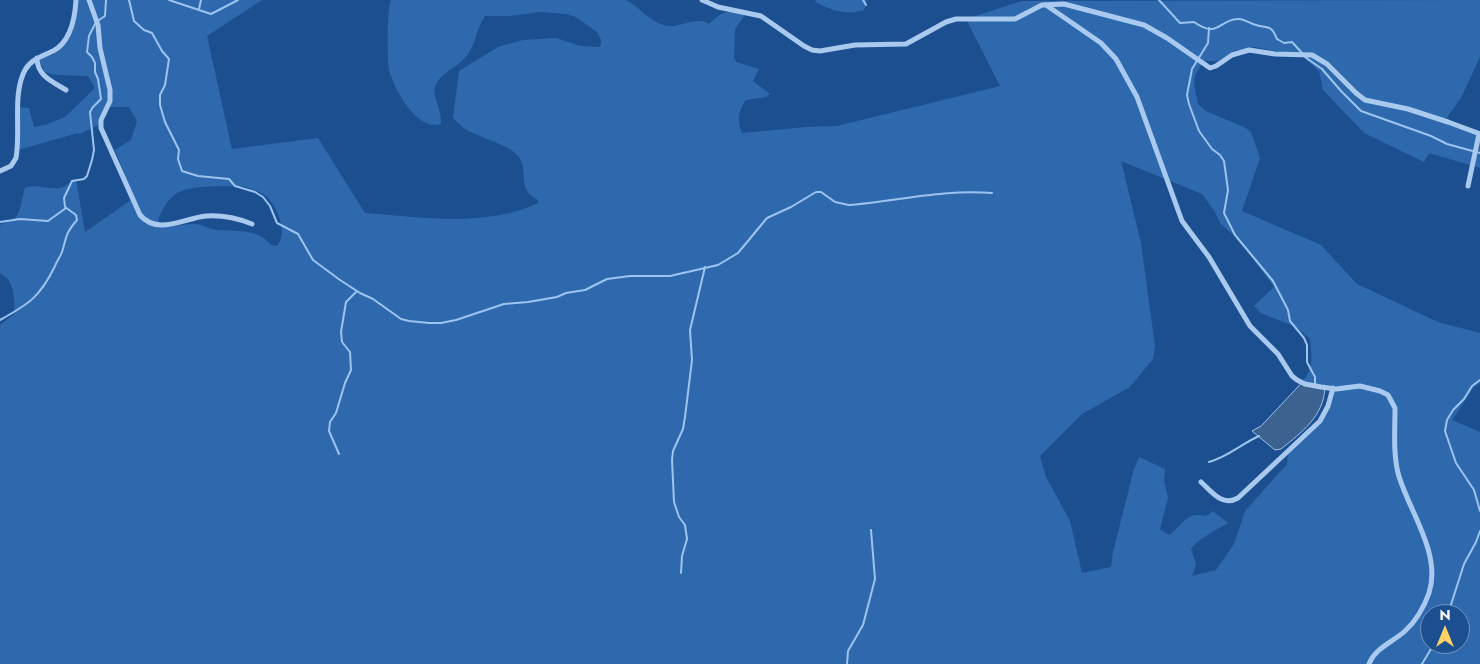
<!DOCTYPE html>
<style>
body{margin:0}
#map{position:relative;width:1480px;height:664px;overflow:hidden;background:#1b4f8f;font-family:Jost,sans-serif}
canvas{display:block}
.north{position:absolute;left:1420px;top:604px;width:50px;height:50px;box-sizing:border-box;background:#1b4f8f;border:1px solid #7695bc;border-radius:50%;rotate:0deg;font-size:14px;font-weight:700;line-height:20px;text-align:center;color:#fff}
.north::after{content:'';display:block;margin:auto;width:18px;height:22px;background:#ffd166;clip-path:polygon(50% 0,100% 100%,50% 72%,0 100%)}
</style>
<div id="map">
<canvas width="1480" height="664"></canvas>
<div class="north">N</div>
</div>
<script>
const ctx = document.querySelector('canvas').getContext('2d');
ctx.lineJoin = 'round';
function fill(path, color) { ctx.fillStyle = color; ctx.fill(path, 'evenodd'); }
function trace(path, color, width, dash) { ctx.strokeStyle = color; ctx.lineWidth = width; ctx.lineCap = dash ? 'butt' : 'round'; ctx.setLineDash(dash || []); ctx.stroke(path); }
fill(new Path2D(`
 M75 0H262L207 36 232 149 318 138 365 213C421 217 485 228 538 203V200C515 189 530 170 518 156 510 145 478 137 465 129 461 126 457 122 453 118L459 71 498 47 523 40 556 38 581 46 599 47 601 45V40L597 32 576 17 566 14 540 12 510 16H485C477 27 476 43 468 54 460 67 440 72 435 87 432 94 442 111 441 124 417 132 394 89 389 70 387 62 387 6 391 0H626C641 8 652 25 670 26 682 26 700 16 709 24 722 11 727 10 744 14V16L735 29 734 57 736 62 759 69 753 81 770 94 766 97 746 100C738 110 737 121 742 133L806 127 837 126 1000 86 966 19 1022 1 1480 0V57L1462 96 1446 119 1480 134V168L1429 153 1424 162 1364 133 1323 90 1319 71 1303 57 1255 47 1234 51 1218 61H1205L1202 63 1195 76 1194 84 1198 104 1206 111 1244 127 1251 132 1260 158 1242 211 1321 245 1357 284 1438 322 1480 333V383L1474 387 1452 420 1480 432V664H0V325L14 314C15 305 14 289 9 281 8 278 3 275 0 273V225C5 222 12 220 16 217 21 213 22 195 25 188 40 181 58 198 74 179H76L85 232 134 198 115 150 131 140 137 121 129 107H108L99 125 79 134 78 133 18 150V107L29 108 34 127 45 125 65 117 95 88 88 76 56 75 45 72 40 62V56L53 55 72 29ZM1121 161 1202 194 1215 212 1220 223 1240 241 1274 287 1254 306 1261 313 1296 327 1310 339C1312 358 1314 366 1302 383L1334 389C1336 410 1302 439 1288 452L1287 464 1245 511 1234 544 1216 570 1192 576 1196 564 1191 549C1196 540 1218 529 1228 523L1213 511 1206 516C1184 511 1184 525 1169 535L1160 529 1168 498 1164 481 1165 469 1139 457 1134 469 1113 552 1111 567 1082 573 1070 521 1046 477 1040 456 1082 414 1130 387 1153 359 1155 346 1141 243ZM243 186C251 189 263 192 268 198 279 211 288 233 277 246L271 245C259 229 236 231 217 230 209 229 203 225 195 224 182 224 172 229 160 224L158 219C162 211 166 202 173 196 188 183 224 187 243 186ZM1430 614H1460V644H1430Z
 M816 0H867L864 10C849 16 829 10 815 2Z`), '#2e69ad');
const water = new Path2D(`
 M1302 383 1325 388C1323 417 1302 432 1281 449L1275 450 1252 431 1261 426Z`);
fill(water, '#3c6290');
trace(water, '#9cc4f0', 1);
trace(new Path2D(`
 M129 0 134 21 144 30 152 33 162 51 169 59 165 85 160 95V105L165 122 179 150 178 159 182 171 198 176 229 179 235 186 255 192 263 197 270 206 277 223 298 234 313 260 340 280 360 293 373 299 401 319 409 321 429 323H441L456 320 504 304 528 302 557 297 566 293 585 290 607 279 630 276H670L718 265 738 253 767 218 791 207 816 192H821L835 202 849 205C897 201 944 189 992 193
 M169 0 211 14 238 0
 M863 0 866 5
 M1159 0 1180 23 1194 22C1218 39 1219 20 1237 19 1244 18 1250 24 1256 25 1261 27 1267 26 1271 29 1275 32 1275 35 1277 39L1284 43 1292 42 1302 53
 M199 9 201 0
 M1209 28 1208 43 1192 69 1187 95 1189 104 1199 131 1212 149 1220 155 1224 161 1228 190 1224 213 1235 235 1273 281 1288 310 1290 321 1304 338 1307 345V362L1315 377V385
 M1305 57 1322 69 1341 91 1361 111 1431 136 1447 144 1480 153
 M0 222 20 219 48 221 66 208
 M0 320C29 304 40 297 55 266 57 261 60 257 62 252 67 236 65 234 77 220L76 215 65 207 64 198 72 181 84 179 87 176 92 160 94 150 90 112 93 107 101 99 98 79 95 72V63L92 57 87 52 89 36 96 22 105 16 106 0
 M1480 380 1472 386 1464 399 1453 410 1447 420 1445 431 1456 463 1474 490 1480 511
 M339 454 329 431 330 422 336 413 345 383 351 370 350 352 342 342 341 332 346 302 357 291
 M1209 462C1228 457 1241 444 1259 436
 M681 573 682 556 687 539 685 525 679 517 674 502 672 460 673 451 683 429 685 417 692 360 690 330 705 267
 M1448 614 1464 564 1476 542 1480 531
 M847 664 848 651 863 625 875 579 871 530
 M1422 664 1434 644`), '#9cc4f0', 2);
trace(new Path2D(`
 M89 0 98 25 100 48 110 90V101L101 120V128L140 215C158 236 184 218 206 216 222 215 237 218 252 224
 M702 0 718 7 761 16 804 46 812 50 820 51 855 45 906 44 946 22 956 19H1015L1042 5 1064 4 1144 25 1167 38 1210 68 1216 66 1232 55 1249 50 1275 54 1312 55 1327 64 1356 93 1365 100 1408 109 1448 122 1480 134
 M1046 5 1101 43 1116 59 1137 97 1182 221 1209 257 1250 326 1278 354 1292 376 1297 380 1305 384 1321 387 1336 389 1360 386 1380 391 1388 395 1395 408C1395 430 1393 452 1398 473 1408 510 1442 553 1429 593 1424 607 1416 621 1405 631 1393 642 1375 648 1369 664
 M37 58C37 76 53 82 66 90
 M0 171 11 166 16 158C21 131 12 94 25 70 31 59 43 56 53 51 70 42 75 18 76 0
 M1468 186 1479 134
 M1201 482C1212 492 1222 507 1238 498L1320 421 1328 406 1333 388`), '#a9c9ee', 5);
</script>
